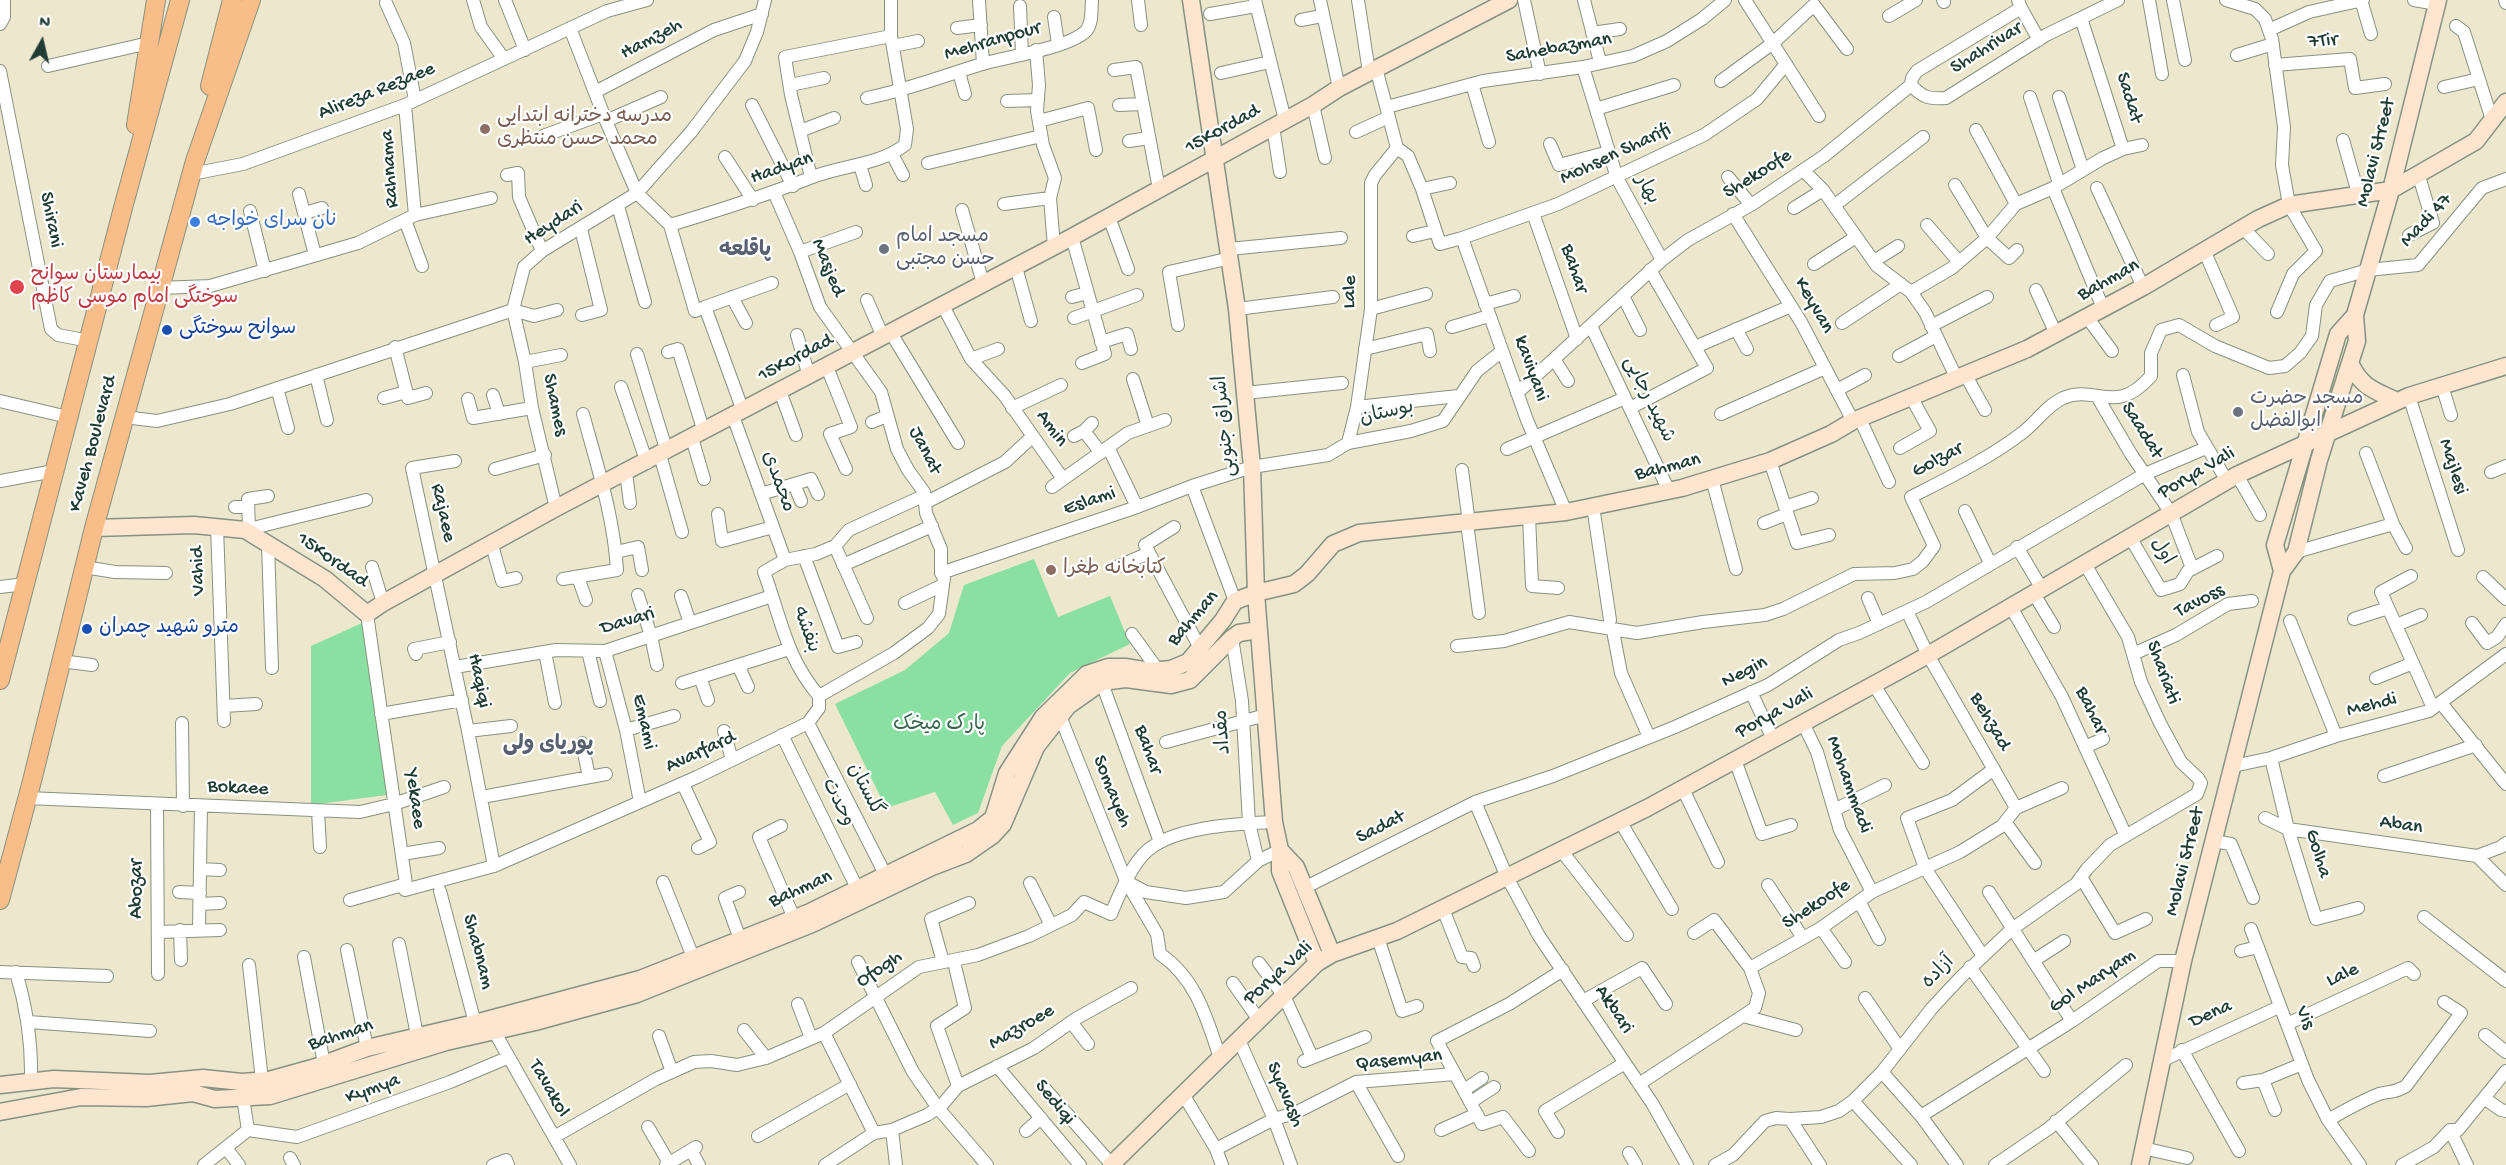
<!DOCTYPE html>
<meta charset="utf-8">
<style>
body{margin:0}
#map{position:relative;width:2506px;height:1165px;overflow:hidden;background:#ede8cd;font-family:"Gochi Hand",sans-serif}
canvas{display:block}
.north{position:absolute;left:12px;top:12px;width:60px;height:60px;-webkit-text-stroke:4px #fff;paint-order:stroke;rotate:8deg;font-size:16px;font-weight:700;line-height:24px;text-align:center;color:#1f3d34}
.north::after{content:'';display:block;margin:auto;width:21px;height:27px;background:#1f3d34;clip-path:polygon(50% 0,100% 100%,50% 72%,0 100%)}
</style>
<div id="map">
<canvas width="2506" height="1165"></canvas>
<div class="north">N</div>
</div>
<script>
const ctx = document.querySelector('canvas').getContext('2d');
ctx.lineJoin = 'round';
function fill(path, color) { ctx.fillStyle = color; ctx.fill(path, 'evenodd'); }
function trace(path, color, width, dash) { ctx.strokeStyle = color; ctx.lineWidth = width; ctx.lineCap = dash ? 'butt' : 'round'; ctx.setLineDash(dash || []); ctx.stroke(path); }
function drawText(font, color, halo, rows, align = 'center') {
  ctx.font = font + ' "Gochi Hand","Playpen Sans Arabic",sans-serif'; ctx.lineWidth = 4.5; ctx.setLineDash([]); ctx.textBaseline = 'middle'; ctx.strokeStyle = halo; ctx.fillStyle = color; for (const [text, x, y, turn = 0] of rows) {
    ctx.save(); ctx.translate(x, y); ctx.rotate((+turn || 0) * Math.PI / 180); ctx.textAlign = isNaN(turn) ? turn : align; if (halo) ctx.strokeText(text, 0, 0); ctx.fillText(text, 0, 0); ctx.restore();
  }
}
fill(new Path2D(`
 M1034 559 1058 617 1110 596 1130 644 1070 673 1002 746 978 813 953 825 935 792 886 808 835 704 905 670 949 633 964 585Z
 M362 623 387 795 311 805V646Z`), '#8ae0a3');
const street = new Path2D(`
 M473 0 481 27 504 59
 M505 0 525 50
 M979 0 983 64
 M1138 0 1141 25
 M1255 0 1285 120
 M1320 0 1339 88
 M1358 0 1369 72
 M1524 0 1540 74
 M1584 0 1600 62
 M1745 0 1819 116
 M1943 0 1944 2
 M2149 0 2162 74
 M2173 0 2185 60
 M2226 0 2255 9 2265 19 2272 39 2284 127 2282 165 2289 205 2316 251 2293 274 2277 312
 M2361 0 2371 34
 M2414 0 2437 4
 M2505 0 2506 3
 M386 3 404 43 415 100
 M1020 6 1022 54
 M2021 8 2039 40
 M1210 14 1256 6
 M1889 16 1916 0
 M1054 17 1058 44
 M1301 20 1322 16
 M0 24 4 17V0
 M2456 26 2464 32 2492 120
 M570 28 606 121 637 193 670 225 695 311 705 307 743 411
 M957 28 981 25
 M2269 30 2309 12 2363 0
 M1592 33 1620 29
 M893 46 918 41
 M1036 50 1039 85 1037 111 1043 145 1055 178 1050 198 1054 247
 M2237 55 2273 44
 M2275 65 2350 59 2355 88 2385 84
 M48 66 149 43
 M1583 67 1617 178 1662 260
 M1376 68 1397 148 1408 156 1422 189 1440 244 1462 238 1558 204 1704 135 1757 99 1786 64
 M1114 70 1136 67 1159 189
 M0 71 51 329 58 335 89 341
 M959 72 965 94
 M1221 73 1270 62
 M1721 81 1773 43 1814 5 1847 49
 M1472 84 1489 142
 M790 85 824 78
 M1911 85C1923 98 1929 99 1946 98L2046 35 2118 0
 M1911 85 1912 78 1917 71 2021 8 2018 0
 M2444 87 2479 79
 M595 92 714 30 762 14
 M2030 97 2059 183
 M2059 97 2083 170
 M867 98C907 90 943 76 982 64 1006 57 1069 48 1086 31 1093 23 1091 10 1092 0
 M1007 101 1038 100
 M405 105 415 215
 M752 105 793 186
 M1119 105 1142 104
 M1313 105 1325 158
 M1387 107 1483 81 1583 67 1633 56 1667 41 1702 19 1725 0
 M1596 109 1674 85
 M606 121 661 97
 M1039 121 1088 108 1096 150
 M1273 126 1280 172
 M1976 130 2016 204
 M800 131 834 118
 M1356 132 1389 117
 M543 136 603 114
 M2343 140 2358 193
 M1129 141 1149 138
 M1550 144 1559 165 1609 152
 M2123 149 2142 145
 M892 154 903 175
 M725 157 753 200
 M928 163 1041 136
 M860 165 866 185
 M1803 170 1823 190 1877 266 1911 292 1925 312 1956 377
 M191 174 243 164 405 105 607 11 647 0
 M507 175 518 173 519 197 542 251
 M811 177 791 95 785 57 891 36
 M1728 177 1751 205
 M1955 185 1987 238 2009 258 2017 250
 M2053 188 2103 308
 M2097 188 2143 287
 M1422 189 1450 183
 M299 194 315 255
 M1004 204 1050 198
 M1835 205 1923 137
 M618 206 645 302
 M1794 208 1823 190
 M962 210 983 283
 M250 211 265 271
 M305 213 322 208
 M1533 213 1577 339
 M1733 214 1801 322 1853 421
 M1109 217 1128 269
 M405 220 422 266
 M670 225C717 211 764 196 810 178 842 165 877 166 905 145L907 129 891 36V0
 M1927 225 1959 262
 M2243 228 2268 254
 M581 229 601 310 582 315
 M2409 235 2433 223 2418 173
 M1413 236 1435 231
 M1072 237 1105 354 1082 363
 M1462 238 1527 420 1566 512
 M1229 249 1341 238
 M2204 250 2233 317 2216 325
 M800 252 856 232
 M1874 261 1898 246
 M1814 264 1856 237
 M1016 267 1031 321
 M160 288 210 286 358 243 415 215 491 198
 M2036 290 2056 334
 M1911 292 1952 268 1987 238 2016 204 2053 188 2103 158 2123 149 2081 18
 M1623 296 1640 330
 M732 297 746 323
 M1072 297 1087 293
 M867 300 883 337
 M942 304 971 359 1004 395 1063 479
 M1485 304 1514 296
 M705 307 772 283
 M1237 309 1333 297
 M1371 309 1426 294
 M513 310 525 362 532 408 556 508
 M513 310 534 316 557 310
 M2087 317 2112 351
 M1074 318 1137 295
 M1842 323 1901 284
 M1178 325 1169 272 1231 258
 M1591 326 1669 491
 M1931 326 1987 297
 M1452 327 1489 316
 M1736 329 1747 349
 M891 333 958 443
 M797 335 809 376
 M1101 342 1127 334 1131 349
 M395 347 408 398 426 393
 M1695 347 1791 306
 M1365 349 1427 334 1430 351
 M668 352 678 349 704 432
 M637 354 667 452
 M1899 356 1936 336
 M971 359 998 349
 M1554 359 1568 381
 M525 362 561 355
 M827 367 851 427 830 434 846 469
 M1965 374 1985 410
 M316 375 327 420
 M2183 375 2198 432 2227 481
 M1133 379 1148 426
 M2442 386 2451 415
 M621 387 647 463
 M277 388 288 428
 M1837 390 1865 375
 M780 391 796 435
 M1245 393 1342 383
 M1517 393 1662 260 1688 240 1751 205 1824 156 1911 85
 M493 395 499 414
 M2409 396 2458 550
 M384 398 406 392
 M2098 398 2131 454 2171 513 2192 568
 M468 399 473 418 532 408
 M0 401 68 417
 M1357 407 1458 396
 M1012 408 1061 385
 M1630 408 1707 368 1650 270
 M1721 414 1825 368
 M733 416 785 560
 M124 417 157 421 230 404 513 310 524 267 542 251 637 193 691 132 745 61 757 32 765 0
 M1860 419 1889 482
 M872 422 887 416
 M1084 431 1101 453
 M1074 436 1084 431 1092 423
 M692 438 704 479
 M1348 443 1357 407 1371 309V183L1375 175 1397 148
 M1108 447 1137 507
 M1900 448 1930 431 1911 397
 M1507 449 1625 398
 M2366 453 2393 524 2406 548
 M660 455 682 532
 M455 461 412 468 468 731 494 866
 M1770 461 1797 543 1829 535
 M495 469 545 455
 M1462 470 1469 523
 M2491 472 2506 466
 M626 473 630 503
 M2237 475 2260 515
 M1712 479 1736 569
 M0 481 54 471
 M794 484 801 501
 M1192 486 1235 601
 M1052 487 1128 433 1165 420
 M761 494 811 479 818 494
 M925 503 1005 462 1032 437
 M1593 506 1610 620
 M235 507H248
 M1785 507 1812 498
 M1965 511 1990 563
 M718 514 722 541 773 527
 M1529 516 1532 586 1558 588
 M1467 523 1479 613
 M1764 523 1787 514
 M217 527 224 721
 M1174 527 1145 545 1200 648
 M249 529 248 499 268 496
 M245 530 366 500
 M2130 537 2161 590 2180 584 2188 571 2217 556
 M268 543 272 668
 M492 545 502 581 516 578
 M835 546 867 618
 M2017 547 2042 589
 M616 552 638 547 642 570
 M2296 552 2393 524
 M804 556 838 647 856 642
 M843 565 932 526
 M1119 566 1149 553
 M84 567 115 572 166 573
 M372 567 383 603
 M941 573 1137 507 1192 486 1252 467 1328 455 1348 443 1411 431 1443 421 1477 371 1502 351
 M2411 576 2381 592 2433 708
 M578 577 586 600
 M2483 577 2506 599
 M563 579 617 570C614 517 597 465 583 414
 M0 587 25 584
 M2034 594 2054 627
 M638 595 651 636 657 665
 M681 596 690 623
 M1868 598 1879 624
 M905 603 943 585
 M2011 607 2062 697 2126 836
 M1907 611 1928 655 2016 808
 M367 614 406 884 405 890 494 866 697 777 808 723 819 708V696L894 653 928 628 939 614 944 578 941 573V549L926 513 924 492 908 470 897 449 881 392 820 307 800 252 774 192
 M2354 619 2388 608
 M2290 621 2336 736
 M2472 623 2487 643 2497 637 2506 624
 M2396 625 2421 615
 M1613 631 1621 673 1649 737
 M1132 634 1158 670
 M1232 638 1242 701 1249 823 1258 861
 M1457 646 1504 641 1569 622 1637 633 1703 622 1765 615 1783 609 1854 574 1895 573 1913 569 1923 561 1934 546 1911 497C1948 478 1988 459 2022 433 2037 422 2046 406 2063 398 2097 384 2115 417 2151 376V353L2161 330 2179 325 2215 346 2269 368 2285 366 2300 353 2312 336 2316 305 2330 281 2368 270 2418 265 2482 188 2506 179
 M588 651 600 701
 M605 651 626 730 640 802
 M545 652 555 703
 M416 654 414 649 450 642
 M2133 654 2176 635 2228 604 2252 601
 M61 661 92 665
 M738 665 748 687
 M455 667 556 650 605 651 772 596
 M1099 675 1160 842
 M700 677 708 700
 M2376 678 2413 663
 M682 683 789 649
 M1874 685 1923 763
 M1751 692 1773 739
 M819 696C786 658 781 618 764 572L785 560 816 554 835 546 849 530 923 496
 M2441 703 2506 784
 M224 706 256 704
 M381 714 462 700
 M1060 716 1126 881 1157 934 1160 954C1196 978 1207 1019 1220 1058
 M182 723 183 806
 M808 723 885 874
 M1803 723 1817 752 1840 830 1872 892
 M626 730 674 716
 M468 731 511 726
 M724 731 732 760
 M782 735 857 888
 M1166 742 1266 715
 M582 743 589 777
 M2085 747 2103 739
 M2271 758 2288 829 2316 919 2358 908
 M1735 760 1762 834 1791 825
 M2233 766 2271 758 2336 736 2429 711 2506 654
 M2384 776 2476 745
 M683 784 710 842 698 848
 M1683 789 1718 862
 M482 797 606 774
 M27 798 360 812 394 804 444 787
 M1475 802 1507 877 1539 936 1652 1103 1687 1165
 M157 804 158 974
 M1834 810 1885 785
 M318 811 320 847
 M2265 818 2288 829 2477 856 2501 847 2506 843
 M1620 821 1672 909
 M2005 822 2035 863
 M781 826 759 837 794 918
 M2213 841 2231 844 2253 898
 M1561 850 1627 935
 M402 854 439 848
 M2477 856 2506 885
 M200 869 220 870
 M2081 877 2115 933 2146 919
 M663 882 693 957
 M1127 882 1146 892 1186 898 1224 892 1258 861 1280 850
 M1030 883 1051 925
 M1768 885 1803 938
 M1304 888 1475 802 1553 776 1675 727 1768 685 1839 640 1859 633 1926 602 2145 474 2206 448
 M440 891 475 1023
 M179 892 200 893
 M739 892 725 898 740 939
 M1989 892 2072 1021
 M350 900 406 884
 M1859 901 1879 939
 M200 904 220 903
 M1443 909 1462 957 1471 958 1474 966
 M2424 917 2506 981
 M1821 928 1845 962
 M199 929 201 806
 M2251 929 2308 1080 2328 1120 2360 1165
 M180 930 181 960
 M158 932 220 930
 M1694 933 1714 920 1750 968
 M1378 938 1402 1011 1417 1006
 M399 944 417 1035
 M347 950 367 1048
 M2241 951 2258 947
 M1983 956 1925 868 1907 818 1952 800 1994 769
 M304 957 324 1064
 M2033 961 2064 941
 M858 962 913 1072 938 1108 987 1165
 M943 962 931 919 969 903
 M954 962 965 1008 937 1026 958 1086
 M1259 963 1284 996 1312 1057
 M249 965 262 1080
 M1970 967 2044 1071
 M0 972 107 976
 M16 972C27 1009 32 1043 31 1081
 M1233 983 1259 1020
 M1865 998 1900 1049
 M1583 1001 1642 968 1666 1004
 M798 1004 811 1038
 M1743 1016 1796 1030
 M29 1022 150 1031
 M1071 1022 1088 1044
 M2287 1024 2408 968 2414 974
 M744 1030 766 1058
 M494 1031 570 1165
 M824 1033 874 1133
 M2485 1035 2506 1052
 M659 1036 672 1072
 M1239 1040 1274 1119 1291 1165
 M2182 1050 2239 1151
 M1304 1061 1365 1037
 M2161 1061 2279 1007
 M997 1066 1080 1165
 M1882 1072 1921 1116 1957 1165
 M1455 1074 1482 1124 1503 1117 1529 1151
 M1356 1082 1398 1156
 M2243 1083 2263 1080
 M1639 1084 1755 1008 1759 993 1750 968 1821 928 1872 892 1960 852 2002 826 2016 808 2062 788
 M1045 1089 1112 1165
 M1464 1090 1482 1078
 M1183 1094 1216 1149 1222 1165
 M243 1098 248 1130
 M2484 1098 2501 1110 2506 1111
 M1853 1101 1911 1165
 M1471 1102 1494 1087
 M2275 1110 2263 1080 2302 1064
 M1921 1116 2072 1021 2158 961H2183
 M1790 1119 1820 1165
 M2328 1120C2344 1111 2361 1101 2379 1094 2390 1091 2395 1093 2406 1086L2461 1013 2444 1002
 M2056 1121 2092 1165
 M648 1127 669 1163
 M248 1130 297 1137 450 1082 507 1058
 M892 1130 896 1165
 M1441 1130 1477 1114
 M2450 1130H2458L2506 1071
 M2450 1130 2467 1165
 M1026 1131 1041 1118
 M1558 1132 1545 1111 1625 1063
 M758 1136 850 1084
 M554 1137 656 1079 694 1062 711 1061 737 1065 766 1058 824 1033 919 967 978 955 1029 936 1072 915 1084 902 1111 914C1119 895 1132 863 1148 850 1177 826 1238 824 1274 822
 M226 1148 239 1165
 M2143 1148 2187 1158
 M1216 1149 1274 1119 1295 1113 1356 1082 1455 1074 1437 1041 1509 1004 1563 970
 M691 1150 699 1165
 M1629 1153 1636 1165
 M290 1158 294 1165
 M204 1165 248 1130
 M493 1165 506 1160 508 1165
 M666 1165 696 1147
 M825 1165 874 1133 892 1130 927 1115 942 1105 958 1086 1034 1048 1077 1018 1131 988
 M1715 1165 1733 1155 1765 1121 1776 1118 1790 1119 1821 1117 1839 1111 1853 1101 1882 1072 1932 1008 1961 977 2012 929 2076 884 2087 869 2110 845 2197 794 2201 783 2198 778 2181 762 2160 723 2141 682 2128 637 2085 564
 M1995 1165 2048 1129 2126 1065
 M2402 1165 2434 1147 2450 1130`);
const secondary = new Path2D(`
 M1191 0 1237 309 1252 467 1256 593 1274 822 1280 850V871L1317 963
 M2350 363C2362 388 2374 390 2397 401
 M94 528 194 525 245 530 325 579 367 614 383 603 556 508 1072 237 1313 105 1339 88 1509 0
 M2282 571 2275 545 2338 334 2355 315
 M1280 850 1296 867 1332 954
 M0 1085 54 1079 150 1083 203 1078 242 1082 269 1080 316 1067 367 1048 475 1023 640 979 810 912 978 830 993 818 1007 773 1043 717 1087 674 1108 667H1125L1150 671 1171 669 1188 662 1223 620 1235 601 1256 593 1294 584 1307 574 1333 544 1359 533 1566 512 1682 488 1770 461 1831 434 1853 421 2027 349 2143 287 2258 219 2289 205 2391 190 2476 141 2506 102
 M0 1112 81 1097 146 1098 193 1093 215 1099 270 1096 446 1042 535 1022 637 994 812 924 932 867 966 854 992 836 1003 824 1036 747 1068 706 1102 682 1126 679 1171 685 1190 680 1232 638 1239 633 1258 630
 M1111 1165 1317 963 1332 954 1397 931 1647 808 1928 655 2237 475 2409 396 2506 366
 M2140 1165 2183 961 2282 571 2296 552 2319 460 2357 341 2355 315 2391 190 2438 0`);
const primary = new Path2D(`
 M210 86 232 0
 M136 125 156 0
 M0 680 124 204 180 0
 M0 900 32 781 94 528 195 161 251 0`);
trace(street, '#869280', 14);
trace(secondary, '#869280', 19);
trace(primary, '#869280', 20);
trace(street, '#fff', 12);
trace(secondary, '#fde5d0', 16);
trace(primary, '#f9bd89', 18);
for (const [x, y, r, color] of [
 [485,129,6,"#8d6e63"],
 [195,222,6,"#3f7fe0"],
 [884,249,6,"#6b7280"],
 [17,287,8,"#e0444e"],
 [167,330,6,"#1a4fb4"],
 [2238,412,6,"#6b7280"],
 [1051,570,6,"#8d6e63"],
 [87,629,6,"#1a4fb4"]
]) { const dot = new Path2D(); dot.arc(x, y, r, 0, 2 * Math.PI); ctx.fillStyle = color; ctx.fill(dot); trace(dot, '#fff', 2); }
drawText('20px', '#1f3d34', '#fff', [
 ["Hamzeh",652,40,-28],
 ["Mehranpour",993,42,-16],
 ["7Tir",2323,42,-5],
 ["Sahebazman",1559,49,-10],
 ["Shahrivar",1987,49,-32],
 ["Alireza Rezaee",377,92,-22],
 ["Sadat",2128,98,73],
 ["15Kordad",1223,130,-29],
 ["Molavi Street",2377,153,-76],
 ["Mohsen Sharifi",1616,155,-25],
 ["Rahnama",391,169,-94],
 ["Hadyan",782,169,-19],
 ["Shekoofe",1758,175,-32],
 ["بهار",1646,190,61],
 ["Shirani",50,220,79],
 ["Madi 47",2427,221,-47],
 ["Heydari",554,224,-33],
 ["Masjed",827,268,68],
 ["Bahar",1573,269,71],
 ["Bahman",2109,281,-29],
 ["Lale",1351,292,-88],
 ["Keyvan",1813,306,60],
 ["15Kordad",796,359,-28],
 ["kaviyani",1530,369,70],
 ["شهید رجایی",1648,400,64],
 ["Shames",554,405,78],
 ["بوستان",1387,414,-13],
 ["اشراق جنوبی",1226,426,-95],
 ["Amin",1051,429,54],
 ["Saadat",2141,431,58],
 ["Kaveh Boulevard",94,444,-75],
 ["Janat",924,451,63],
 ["Golzar",1938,461,-28],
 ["Majlesi",2452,467,72],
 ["Bahman",1668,468,-14],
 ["Porya Vali",2197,474,-30],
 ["محمدی",777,482,70],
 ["Eslami",1090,502,-19],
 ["Rajaee",442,513,77],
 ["اول",2161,552,59],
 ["15Kordad",332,561,35],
 ["Vahid",199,571,-92],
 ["Tavoss",2200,602,-27],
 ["Bahman",1194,619,-49],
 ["Davari",628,622,-17],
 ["بنفشه",805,630,70],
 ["Negin",1745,673,-27],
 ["Shariati",2162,673,70],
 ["Haqiqi",478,681,78],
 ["Mehdi",2372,706,-14],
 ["Bahar",2090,711,64],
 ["Porya Vali",1775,714,-29],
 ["Emami",643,722,77],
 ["Behzad",1989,722,60],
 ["مقداد",1224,732,-94],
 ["Bahar",1147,750,70],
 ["Avarfard",701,753,-25],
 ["Mohammadi",1848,785,70],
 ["Bokaee",238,789,3],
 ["گلستان",864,790,63],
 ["Somayeh",1111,792,68],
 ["Yekaee",414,799,82],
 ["وحدت",837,803,64],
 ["Aban",2401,826,8],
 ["Sadat",1381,828,-27],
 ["Golha",2317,854,73],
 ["Molavi Street",2186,862,-76],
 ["Abozar",138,889,-90],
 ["Bahman",801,890,-24],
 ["Shekoofe",1817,905,-33],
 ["Shabnam",477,952,75],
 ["Ofogh",880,970,-34],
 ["آزاده",1939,973,-46],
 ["Porya Vali",1279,974,-42],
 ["Lale",2343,976,-25],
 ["Gol Maryam",2093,982,-34],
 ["Akbari",1613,1010,56],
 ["Dena",2211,1015,-24],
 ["Vis",2304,1018,68],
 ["Mazroee",1022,1028,-30],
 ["Bahman",341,1036,-18],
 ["Qasemyan",1399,1061,-6],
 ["Tavakol",548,1089,60],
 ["Kymya",373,1090,-20],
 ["Syavash",1284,1095,67],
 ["Sediqi",1054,1103,50]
]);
drawText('20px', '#785e54', '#fff', [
 ["مدرسه دخترانه ابتدایی",497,118],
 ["محمد حسن منتظری",497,141],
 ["کتابخانه طغرا",1063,570]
], 'left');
drawText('20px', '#366cbe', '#fff', [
 ["نان سرای خواجه",207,222]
], 'left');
drawText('20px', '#5b616d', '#fff', [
 ["مسجد امام",896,238],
 ["حسن مجتبی",896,261],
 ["مسجد حضرت",2250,400],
 ["ابوالفضل",2250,423]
], 'left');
drawText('20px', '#be3a42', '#fff', [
 ["بیمارستان سوانح",31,276],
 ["سوختگی امام موسی کاظم",31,299]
], 'left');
drawText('20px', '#164399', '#fff', [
 ["سوانح سوختگی",179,330],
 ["مترو شهید چمران",99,629]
], 'left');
drawText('20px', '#3a6650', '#fff', [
 ["پارک میخک",939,726]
]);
drawText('bold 21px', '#596171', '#fff', [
 ["پاقلعه",745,252],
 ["پوریای ولی",548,746]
]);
</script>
